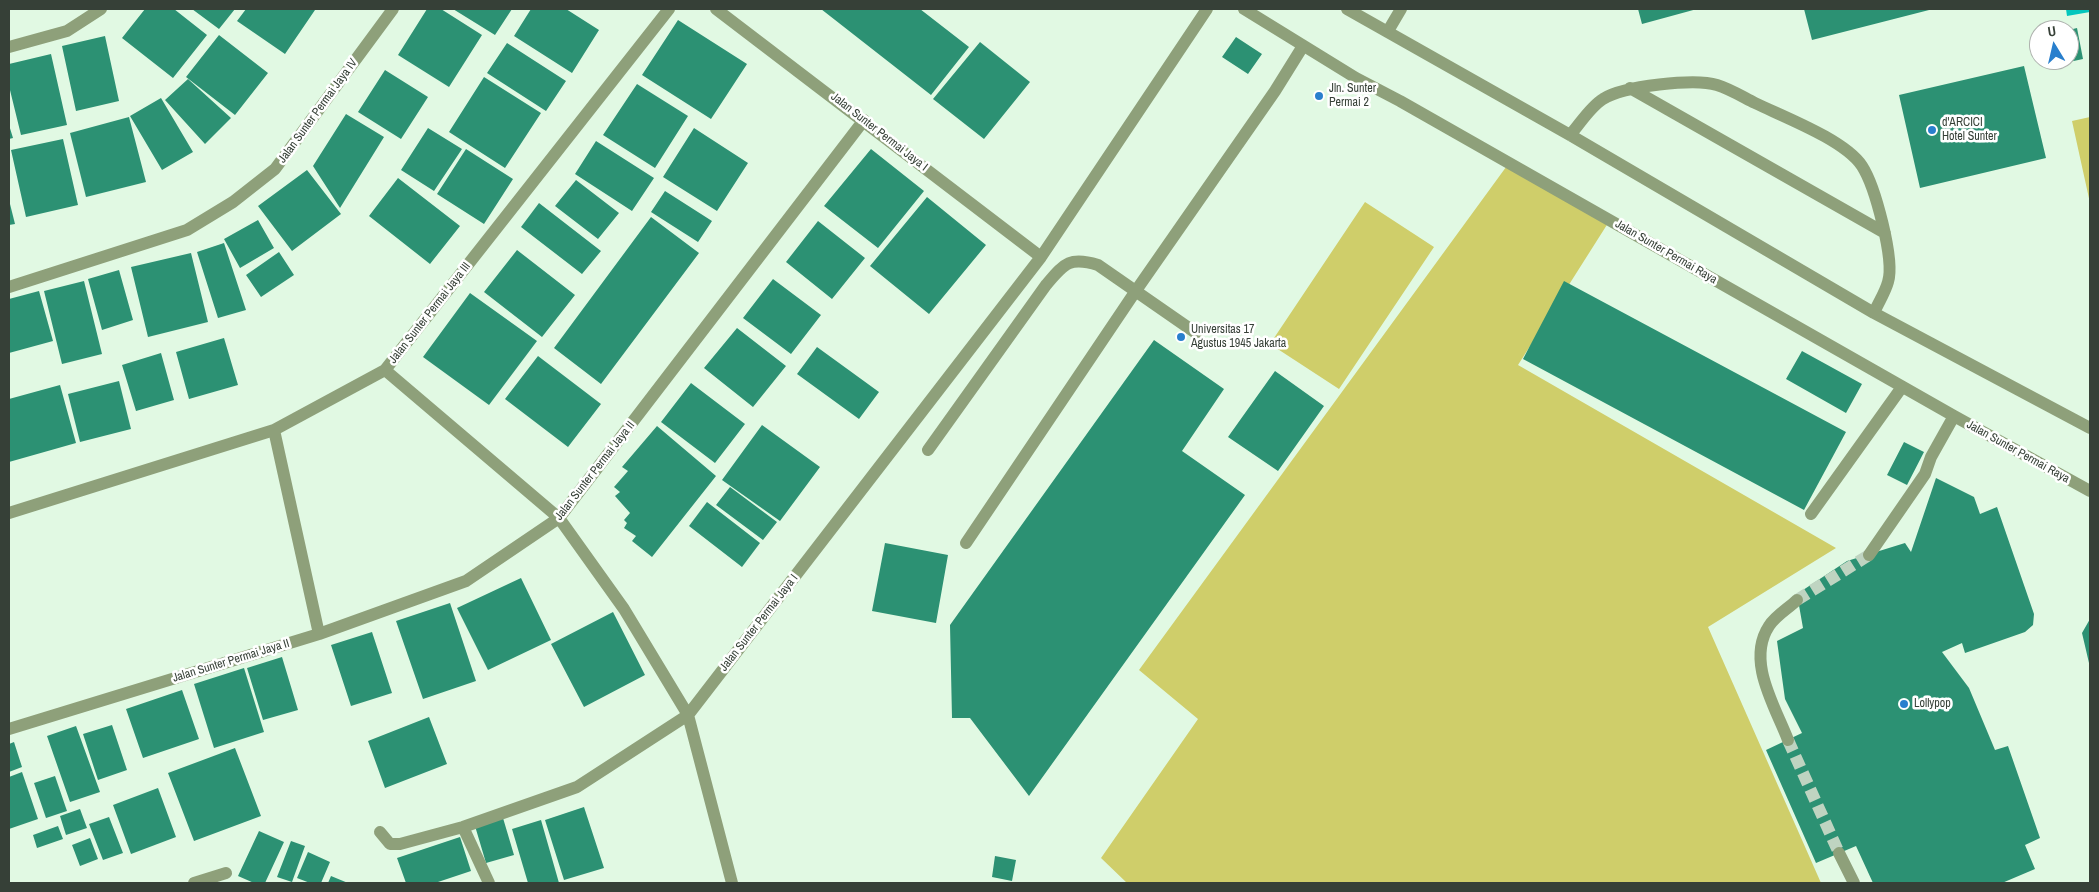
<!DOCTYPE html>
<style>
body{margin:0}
#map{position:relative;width:2099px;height:892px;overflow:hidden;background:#e1f9e3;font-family:"Archivo Narrow",sans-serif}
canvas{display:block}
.frame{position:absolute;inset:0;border:10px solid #364037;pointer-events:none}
.north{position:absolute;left:2029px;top:20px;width:50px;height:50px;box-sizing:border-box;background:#fff;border:1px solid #afb3af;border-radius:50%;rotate:351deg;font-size:14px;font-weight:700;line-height:20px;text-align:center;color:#364037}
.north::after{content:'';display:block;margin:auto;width:18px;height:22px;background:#297fcd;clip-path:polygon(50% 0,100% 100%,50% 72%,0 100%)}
</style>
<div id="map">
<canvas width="2099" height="892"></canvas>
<div class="frame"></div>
<div class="north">U</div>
</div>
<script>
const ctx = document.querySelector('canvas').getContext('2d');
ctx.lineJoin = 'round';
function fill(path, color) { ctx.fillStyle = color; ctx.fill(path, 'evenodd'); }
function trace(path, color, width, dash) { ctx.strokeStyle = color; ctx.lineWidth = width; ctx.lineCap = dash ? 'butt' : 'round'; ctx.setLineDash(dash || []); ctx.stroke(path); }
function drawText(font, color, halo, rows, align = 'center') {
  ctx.font = font + ' "Archivo Narrow",sans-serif'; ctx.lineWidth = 5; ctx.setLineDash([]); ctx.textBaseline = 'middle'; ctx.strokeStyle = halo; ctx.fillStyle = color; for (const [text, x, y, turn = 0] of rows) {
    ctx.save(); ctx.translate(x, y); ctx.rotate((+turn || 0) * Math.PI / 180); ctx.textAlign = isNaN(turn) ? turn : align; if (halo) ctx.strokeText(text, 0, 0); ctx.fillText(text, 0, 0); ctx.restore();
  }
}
fill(new Path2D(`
 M2090 117V203L2072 121Z
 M1509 163 1610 220 1518 365 1836 548 1708 627 1821 883H1127L1101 858 1198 719 1139 670Z
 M1365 202 1434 247 1339 389 1270 344Z`), '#cfce6a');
fill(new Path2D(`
 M2066 9H2090V12L2067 16Z`), '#04c6bd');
fill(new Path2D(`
 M145 9H174L207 35 173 78 122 38Z
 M192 9H235L219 29Z
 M246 9H313L315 10 285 54 237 21Z
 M427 9H441L482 35 449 87 398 55Z
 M453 9H512L495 35Z
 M531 9H566L599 30 572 73 514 36Z
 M821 9H920L969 47 931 95Z
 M1638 9H1697L1642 24Z
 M1804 9H1933L1812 40Z
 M678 20 747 64 711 119 642 75Z
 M2077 28 2083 59 2055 65 2054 60H2069V30Z
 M219 35 268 73 235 115 186 77Z
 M105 36 119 101 76 111 62 46Z
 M1236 37 1262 54 1248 74 1222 57Z
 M980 42 1030 82 984 139 933 99Z
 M507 43 566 81 546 111 487 73Z
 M51 54 67 125 21 135 9 86V64Z
 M2024 66 2046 158 1920 188 1899 95Z
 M385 70 428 97 401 139 358 112Z
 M484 77 541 113 505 168 449 132Z
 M188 79 231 118 205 144 165 100Z
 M637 84 688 116 655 168 603 135Z
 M161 98 193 152 162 170 130 116Z
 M346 114 384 137 340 208 313 166Z
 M129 117 146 182 86 197 70 133Z
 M9 125 13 138 9 139Z
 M428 128 462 149 434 191 401 170Z
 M694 128 748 163 717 211 663 177Z
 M63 139 78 205 26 217 11 150Z
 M596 141 654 178 632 211 575 174Z
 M466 149 513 179 484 224 437 194Z
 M871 149 924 191 878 248 824 206Z
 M307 170 341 214 292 251 258 206Z
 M398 178 460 226 430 264 369 216Z
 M576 180 619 213 598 239 555 206Z
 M665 191 712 221 698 242 651 212Z
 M927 197 986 245 929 314 870 266Z
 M9 200 15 224 9 225Z
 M539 203 601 251 582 274 521 227Z
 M651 217 699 253 601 384 554 348Z
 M258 220 274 248 240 268 224 239Z
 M818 221 865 258 832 299 786 262Z
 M224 243 246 310 218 318 197 252Z
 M517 250 575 295 542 337 484 292Z
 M279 252 294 275 261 297 246 275Z
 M191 253 208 322 148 337 131 267Z
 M119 270 133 320 102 330 88 279Z
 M773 279 821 315 791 354 743 318Z
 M84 281 102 354 62 364 44 291Z
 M1564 281 1846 432 1804 510 1523 359Z
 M39 291 53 341 9 353V299Z
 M470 293 537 341 489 405 423 357Z
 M737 328 786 366 753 407 704 368Z
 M224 338 238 385 189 399 176 352Z
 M1154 340 1224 389 1182 451 1245 495 1029 796 970 718H952L950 625Z
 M817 347 879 392 859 419 797 374Z
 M1802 351 1862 384 1846 413 1786 379Z
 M161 353 174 400 136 411 122 365Z
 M538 356 601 404 568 447 505 399Z
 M1275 371 1324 406 1278 471 1228 437Z
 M119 381 131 429 80 442 68 394Z
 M691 383 745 424 715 463 661 422Z
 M60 385 76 443 9 462V399Z
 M762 425 820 467 780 521 722 480Z
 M657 426 716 476 652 557 632 541 636 536 624 528 627 523 624 520 630 513 615 496 620 492 614 487 628 471 622 467Z
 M1904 442 1924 452 1907 485 1887 475Z
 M1936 478 1974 497 1980 514 1997 507 2034 614 2033 625 2025 632 1965 653 1962 643 1942 652 1969 688 1995 750 2008 746 2040 838 2025 845 2035 869 2002 883H1873L1856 846 1816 863 1766 750 1802 733 1785 699 1777 641 1803 628 1797 594 1847 561 1905 543 1911 552Z
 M730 487 777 522 763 540 716 505Z
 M707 502 760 543 742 567 689 526Z
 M885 543 948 555 936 623 872 611Z
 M521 578 551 640 488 670 457 608Z
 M450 603 476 681 423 699 396 621Z
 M613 612 645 675 584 707 551 644Z
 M2090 619V663H2089L2082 633Z
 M372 632 392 693 351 706 331 645Z
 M282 657 298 710 263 720 247 668Z
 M244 668 264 732 214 748 194 684Z
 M182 690 199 739 143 758 126 709Z
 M429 717 447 764 385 788 368 741Z
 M112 725 127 770 98 780 83 734Z
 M76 726 100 792 70 802 47 736Z
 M14 742 22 767 9 772V744Z
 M235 748 261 816 194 841 168 773Z
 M22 772 38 819 9 829V777Z
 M55 776 67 811 46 818 34 783Z
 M158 788 176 837 131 854 113 805Z
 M584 807 604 868 564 880 545 820Z
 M80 809 87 828 66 835 60 816Z
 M109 817 123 853 103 860 89 824Z
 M503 818 514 855 486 863 475 826Z
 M541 820 559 883H528L512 829Z
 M58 826 63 839 37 848 33 835Z
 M259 831 284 842 265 883H254L238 876Z
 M460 837 471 871 435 883H406L397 858Z
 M90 838 98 859 80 866 72 845Z
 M291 841 305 846 292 882 277 877Z
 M308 852 330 862 321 883H310L297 878Z
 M995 856 1016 860 1012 881 992 877Z
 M331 876 348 883H328Z`), '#2c9173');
trace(new Path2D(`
 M1797 600 1869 555
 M1788 740 1839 853`), '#bfd4c1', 12, [12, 6]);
trace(new Path2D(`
 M1244 9 1356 78 1400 101 1954 416 2090 491
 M1347 9 1570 135 1874 313 2090 428
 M1388 31 1401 9
 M9 47 67 31 101 9
 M1630 88 1885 233
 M1570 135C1580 124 1590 107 1603 99 1623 86 1695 78 1717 85 1730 89 1743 97 1755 103 1784 117 1845 140 1862 166 1875 186 1895 260 1888 282 1885 293 1878 303 1874 313
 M1041 257 1207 9
 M9 287 187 230 233 202 275 169 393 9
 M385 370 559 518 624 609 688 715 732 883
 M274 430 319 634
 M928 450 1046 285C1064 264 1069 256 1098 265L1196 333
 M9 513 274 430 385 370 669 9
 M1811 514 1902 387
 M966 543 1135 292 1275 91 1303 46
 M1869 555 1925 474 1931 457 1954 416
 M9 729 319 634 466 581 559 518 864 120
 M1788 740C1775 706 1746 661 1769 626 1775 616 1789 608 1797 600
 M463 827 489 883
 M380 832 390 844H400L463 827 577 787 688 715 1041 257 716 9
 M1839 853 1854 883
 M194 883 226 873`), '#8ea07a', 12);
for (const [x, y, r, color] of [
 [1319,96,5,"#297fcd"],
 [1932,130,5,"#297fcd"],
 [1181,337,5,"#297fcd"],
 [1904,704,5,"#297fcd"]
]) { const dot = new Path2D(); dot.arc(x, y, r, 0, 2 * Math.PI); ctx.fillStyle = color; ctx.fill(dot); trace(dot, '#fff', 2); }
drawText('12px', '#364037', '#fff', [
 ["Jln. Sunter",1329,89],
 ["Permai 2",1329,103],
 ["d'ARCICI",1942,123],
 ["Hotel Sunter",1942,137],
 ["Universitas 17",1191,330],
 ["Agustus 1945 Jakarta",1191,344],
 ["Lollypop",1914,704]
], 'left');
drawText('12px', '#364037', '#fff', [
 ["Jalan Sunter Permai Jaya IV",318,111,-54],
 ["Jalan Sunter Permai Jaya I",879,132,38],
 ["Jalan Sunter Permai Raya",1666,252,30],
 ["Jalan Sunter Permai Jaya III",430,313,-52],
 ["Jalan Sunter Permai Raya",2018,452,29],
 ["Jalan Sunter Permai Jaya II",595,471,-52],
 ["Jalan Sunter Permai Jaya I",759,623,-52],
 ["Jalan Sunter Permai Jaya II",231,661,-17]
]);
</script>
